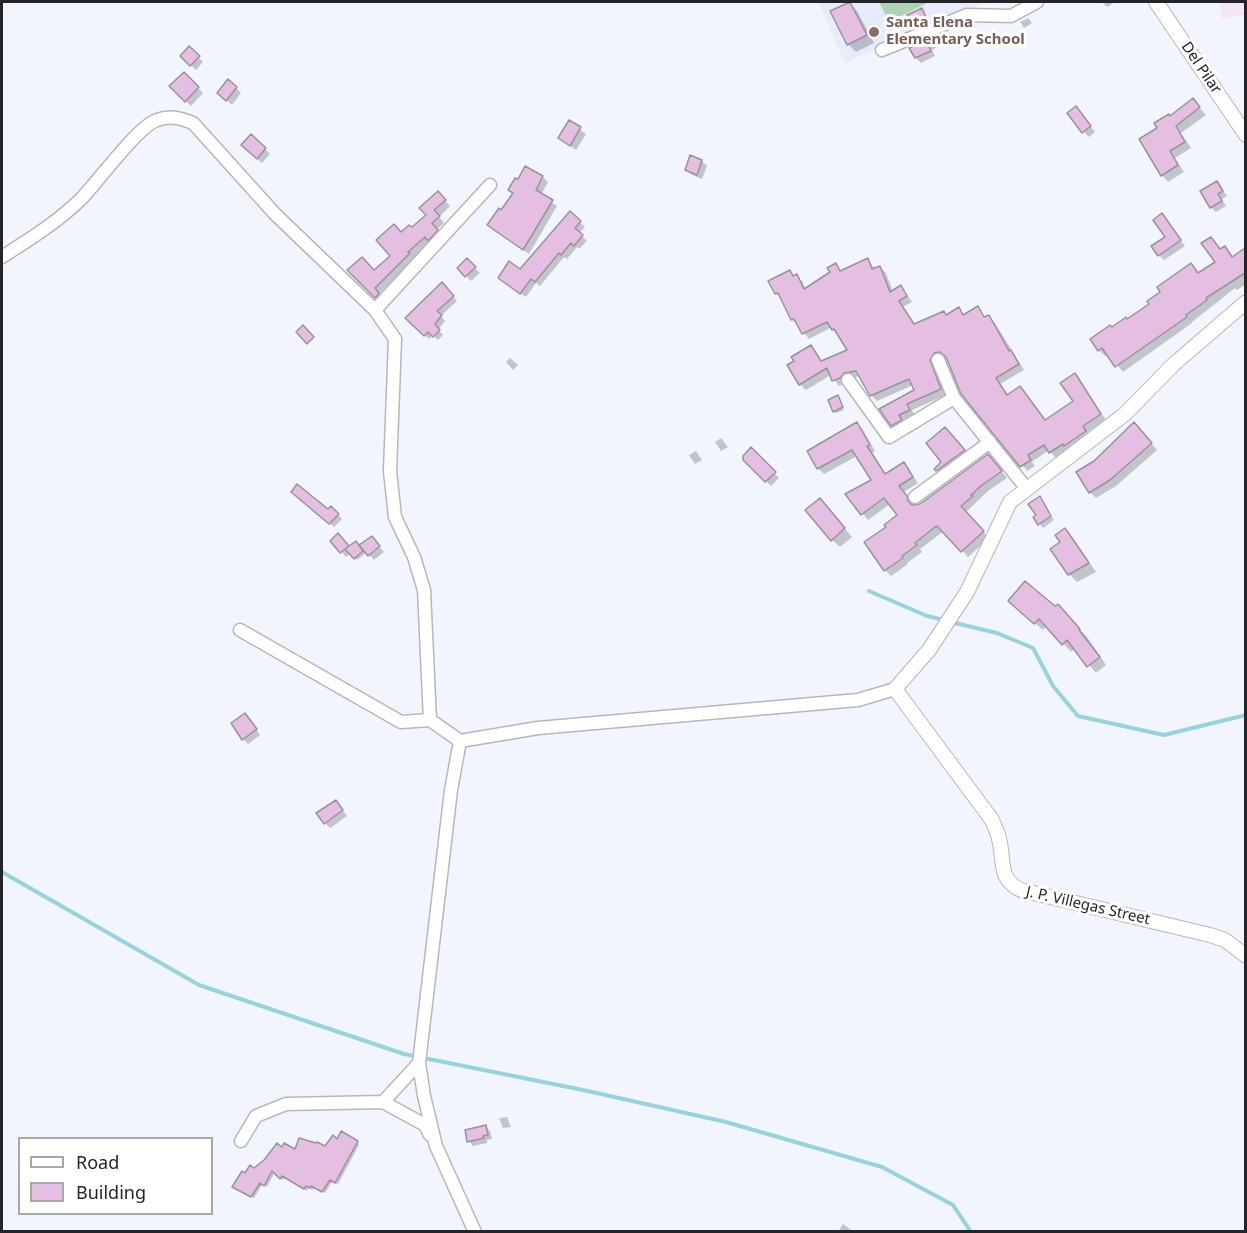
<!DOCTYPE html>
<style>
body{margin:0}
#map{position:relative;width:1247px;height:1233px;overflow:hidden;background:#f2f5fd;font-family:"Noto Sans",sans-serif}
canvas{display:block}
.frame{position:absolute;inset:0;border:3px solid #242528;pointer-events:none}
.legend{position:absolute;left:18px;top:1137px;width:195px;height:78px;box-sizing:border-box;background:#fff;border:2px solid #a7a8a9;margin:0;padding:8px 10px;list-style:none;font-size:18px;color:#242528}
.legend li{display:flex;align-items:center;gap:12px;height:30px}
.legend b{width:30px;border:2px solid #a7a8a9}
</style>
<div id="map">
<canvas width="1247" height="1233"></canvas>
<div class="frame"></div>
<ul class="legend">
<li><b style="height:8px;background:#fff"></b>Road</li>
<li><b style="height:16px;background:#e5bfe2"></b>Building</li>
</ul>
</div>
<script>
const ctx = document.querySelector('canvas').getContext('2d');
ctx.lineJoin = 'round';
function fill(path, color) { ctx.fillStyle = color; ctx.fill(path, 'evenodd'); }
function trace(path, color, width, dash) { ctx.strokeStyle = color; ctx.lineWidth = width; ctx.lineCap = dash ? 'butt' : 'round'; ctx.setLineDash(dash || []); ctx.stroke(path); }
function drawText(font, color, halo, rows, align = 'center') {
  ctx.font = font + ' "Noto Sans",sans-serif'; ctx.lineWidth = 6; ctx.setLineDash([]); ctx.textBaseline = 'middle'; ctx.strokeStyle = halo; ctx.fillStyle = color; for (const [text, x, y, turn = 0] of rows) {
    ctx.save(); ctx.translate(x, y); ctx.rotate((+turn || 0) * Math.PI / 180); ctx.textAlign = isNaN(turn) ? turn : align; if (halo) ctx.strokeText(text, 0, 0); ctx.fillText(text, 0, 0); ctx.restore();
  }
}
fill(new Path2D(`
 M818 2H986L845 63Z`), '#e7ebfb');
fill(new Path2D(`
 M1219 2H1245V14L1222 19Z`), '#f5e5f7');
fill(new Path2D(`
 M879 2H929L889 22Z`), '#aed4b5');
fill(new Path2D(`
 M1102 2H1115L1107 7Z
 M849 3 857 11 874 43 856 52 848 44Z
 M921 10 926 15 932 27 920 32 915 27Z
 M1028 18 1032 23 1024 28 1020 22Z
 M931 40 937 47 932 50 935 56 921 63 916 58Z
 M189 48 203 62 196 70 182 56Z
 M184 74 203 93 191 106 171 86Z
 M236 88 241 93 232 105 224 98Z
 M1193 100 1206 115 1181 133 1191 148 1175 158 1184 172 1168 182 1162 175 1170 117Z
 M1081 113 1095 132 1089 137 1084 132Z
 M569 122 586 134 576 150 560 138Z
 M265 149 270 154 262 163 248 150Z
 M702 161 707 166 702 179 692 175 686 170Z
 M525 168 543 177 548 182 541 195 557 206 529 254 494 230 501 212 514 194 510 190 519 181Z
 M1217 183 1227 196 1222 199 1226 206 1216 212 1211 207Z
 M438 193 450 206 439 217 444 223 436 230 442 236 431 242 413 258 414 260 379 294 384 300 381 303 349 270 374 272 392 256 401 234 412 229 428 215Z
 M1162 215 1185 246 1164 260 1159 255 1167 237Z
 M580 222 585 227 579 233 587 241 579 249 577 247 567 259 564 257 540 286 536 283 526 297 505 283Z
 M1211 238 1221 250 1225 248 1233 258 1246 250V284L1237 290 1235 288 1192 322V323L1123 372 1108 354 1105 356 1099 350 1112 329 1151 304 1191 265 1200 274 1217 262Z
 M467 260 480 273 471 281 459 268Z
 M868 260 875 269 880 267 886 273 893 292 901 287 906 293 912 302 903 307 915 326 944 313 947 316 959 309 965 316 978 308 986 318 989 317 995 323 1024 370 1000 384 1008 396 1045 421 1075 402 1074 375 1106 420 1088 432 1091 437 1056 458 1049 450 1032 462 1035 466 1027 471 945 357 937 360 935 366 946 395 912 410 915 416 898 431 882 410 916 391 913 385 877 401 871 395 861 376 850 378 846 383 839 386 831 375 806 390 800 384 811 347 822 362 849 351 832 327 809 339 792 319 782 299 776 293 789 272 802 281 806 290 832 273 835 265 842 272Z
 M442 285 457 301 441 316 445 321 438 330 443 335 438 340 433 335 429 339 407 318Z
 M510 358 518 365 513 370 506 362Z
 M838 397 844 410 836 413 834 411Z
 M857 424 863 430 875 451 872 453 886 475 903 464 909 470 918 483 904 492 913 505 917 507 994 462 1007 478 988 491 966 512 989 538 968 557 944 531 920 549 922 552 907 563 908 564 891 576 885 570 888 528 899 515 890 504 868 520 847 494 873 480 857 456 824 474 818 468 809 451Z
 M1139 430 1157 450 1116 486 1096 498 1090 492Z
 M953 436 971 458 945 478 936 469 943 462Z
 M721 438 728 447 721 451 715 442Z
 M751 450 779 478 771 486 744 459Z
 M696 451 702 460 695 464 689 455Z
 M297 496 328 511 331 508 342 519 334 527Z
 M1040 498 1054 520 1043 528 1035 518 1038 516Z
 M827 508 852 537 840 547 832 540Z
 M1065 530 1073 538 1096 572 1077 582 1069 574 1062 542Z
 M372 538 384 552 374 560 367 552 357 560 351 553 346 557 332 541 343 540 350 548 360 547Z
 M1017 608H1055L1065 613 1087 637 1106 665 1096 673 1075 648 1071 652 1047 625 1043 630Z
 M250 720 260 735 248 744 243 739Z
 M336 801 347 816 330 828 325 823Z
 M507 1117 511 1127 503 1128 499 1118Z
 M486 1127 490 1131 492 1139 487 1140V1143L473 1146 469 1141Z
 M337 1141 357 1142 359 1145 338 1184 332 1182 325 1193 314 1187 313 1190 308 1188 307 1191 285 1178 283 1180 275 1172 267 1187 262 1185 254 1198 236 1189 246 1175 283 1149 296 1152 325 1148Z
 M843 1224 851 1230 852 1232H838Z`), '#0003');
trace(new Path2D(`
 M869 591 927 616 944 620
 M951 622 997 633 1033 648 1053 686 1078 716 1164 735 1246 715
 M2 872 199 985 404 1054 583 1090 726 1122 882 1167 953 1205 971 1232`), '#97d3dd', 4);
const building = new Path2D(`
 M850 2 867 35 847 45 830 11Z
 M922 8 928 22 914 28 907 15Z
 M931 39 933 42 928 45 931 51 915 58 909 48Z
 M189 46 200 56 190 66 180 56Z
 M184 72 199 87 185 102 169 86Z
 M228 79 237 87 226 101 217 93Z
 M1193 98 1200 107 1176 126 1185 142 1170 151 1178 165 1161 176 1139 139 1157 128 1154 123 1169 114 1170 116Z
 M1076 106 1091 126 1082 133 1067 113Z
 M569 120 581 127 570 146 558 138Z
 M251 134 266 148 257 159 241 145Z
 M690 155 702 160 697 175 685 170Z
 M525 166 543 176 536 190 553 200 523 250 487 225 499 208 501 210 513 193 508 190 515 178 518 179Z
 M1217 181 1223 191 1218 194 1222 201 1210 208 1200 191Z
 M438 191 446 200 434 210 440 216 432 223 438 230 428 241 425 237 408 252 410 253 375 288 379 293 375 298 347 270 362 257 374 270 390 256 376 240 394 224 401 232 409 225 412 227 426 215 419 208Z
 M570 211 581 221 575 228 583 235 574 246 571 243 561 255 559 253 535 282 531 279 520 294 498 278 509 261 520 269Z
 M1162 213 1181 240 1158 256 1151 246 1165 237 1153 220Z
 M1211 237 1220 249 1225 246 1232 257 1245 248V273L1206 298 1207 300 1186 315 1187 317 1115 367 1102 348 1098 351 1090 339 1110 325 1112 327 1126 317 1127 319 1149 304 1147 301 1160 292 1157 287 1191 263 1198 273 1215 262 1201 243Z
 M467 258 476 267 465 277 457 268Z
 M868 258 872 269 880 266 890 292 901 285 907 296 899 301 914 324 944 311 946 315 959 307 963 315 978 306 984 317 989 315 1009 351 1011 350 1019 364 996 378 1007 395 1020 386 1045 420 1073 401 1060 383 1075 373 1101 414 1083 426 1086 431 1064 446 1063 444 1049 453 1044 445 1028 455 1031 460 1020 467 961 394 946 357 940 352 934 353 930 360 941 389 907 404 910 410 899 415 902 420 891 426 879 409 914 390 909 379 870 396 856 371 844 373 840 378 832 381 827 368 799 385 787 365 794 361 791 357 811 345 821 361 847 350 834 329 832 330 827 322 802 334 794 319 791 320 778 293 775 294 768 281 790 270 793 276 797 274 804 289 830 272 827 268 836 263 840 271Z
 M442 282 454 296 437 311 442 315 435 324 440 330 433 337 428 332 424 336 405 318Z
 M303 325 314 337 307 344 296 332Z
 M838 395 843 407 833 412 828 400Z
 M857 422 870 445 867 446 885 474 904 462 913 477 899 486 907 496 908 501 912 505 920 504 988 454 1002 471 982 485 971 495 973 496 961 506 984 531 961 552 937 526 935 527 915 543 917 545 902 556 903 558 884 571 864 542 886 527 884 525 897 515 884 498 861 515 845 494 871 480 852 450 817 469 807 451Z
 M1134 422 1152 443 1110 480 1089 493 1076 472 1094 461Z
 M945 427 965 450 936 471 934 469 941 462 926 443Z
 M751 447 776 472 765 482 743 460V456Z
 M297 484 328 509 331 506 339 514 329 524 291 492Z
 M1040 496 1051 516 1038 525 1033 517 1036 515 1028 504Z
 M820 498 845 528 831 541 805 510Z
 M1065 528 1089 563 1068 575 1050 549 1060 542 1055 535Z
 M338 533 349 546 340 553 330 541Z
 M372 536 380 546 368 556 359 545Z
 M356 541 363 551 354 559 345 549Z
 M1025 581 1055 606 1058 604 1080 629 1079 630 1100 657 1087 667 1067 640 1062 645 1039 619 1034 624 1008 601Z
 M245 713 257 729 242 740 231 723Z
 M336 800 343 810 324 824 316 813Z
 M486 1125 488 1135 483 1136 484 1138 467 1142 465 1130Z
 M341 1131 358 1141 335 1183 330 1180 322 1192 311 1186 310 1188 306 1186 304 1189 282 1176 280 1179 272 1171 264 1186 260 1183 251 1197 232 1187 242 1171 245 1173 250 1165 254 1168 264 1160 277 1143 282 1147 284 1143 295 1149 299 1138 316 1143 317 1142 325 1146 333 1135 337 1139Z`);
fill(building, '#e5bfe2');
trace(building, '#999298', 1.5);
const minor = new Path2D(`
 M882 50 967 15 1011 16 1037 2
 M2 257C30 239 56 223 80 200 98 182 137 127 157 120 170 115 180 118 193 123L275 214 375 310 395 339 390 471 395 517 414 557 424 590 430 720 460 741 538 728 858 700 895 689
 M375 310 490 185
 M938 360 954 398 1027 489
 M848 380 889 437 954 398
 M915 497 990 442
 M240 630 401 722 430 720
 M460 741 451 790 419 1063 424 1096 436 1146 475 1232
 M383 1102 425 1125 430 1135
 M241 1141 256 1116 286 1104 383 1102 419 1063`);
const tertiary = new Path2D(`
 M1156 2 1246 135
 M1246 302 1174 364 1125 414 1010 502 967 592 929 650 895 689 992 820C994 826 998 832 999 839 1005 860 997 879 1021 890L1210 935 1225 940 1246 956`);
trace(minor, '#b5b7bf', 15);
trace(tertiary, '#b5b7bf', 16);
trace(minor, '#fff', 12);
trace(tertiary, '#fff', 14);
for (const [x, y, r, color] of [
 [874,32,6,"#8d6e63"]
]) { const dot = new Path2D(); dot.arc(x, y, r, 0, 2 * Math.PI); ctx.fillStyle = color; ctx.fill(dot); trace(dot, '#fff', 2); }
drawText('bold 15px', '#785e54', '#fff', [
 ["Santa Elena",886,23],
 ["Elementary School",886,40]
], 'left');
drawText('15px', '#242528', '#fff', [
 ["Del Pilar",1201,68,56],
 ["J. P. Villegas Street",1088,906,13]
]);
</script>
